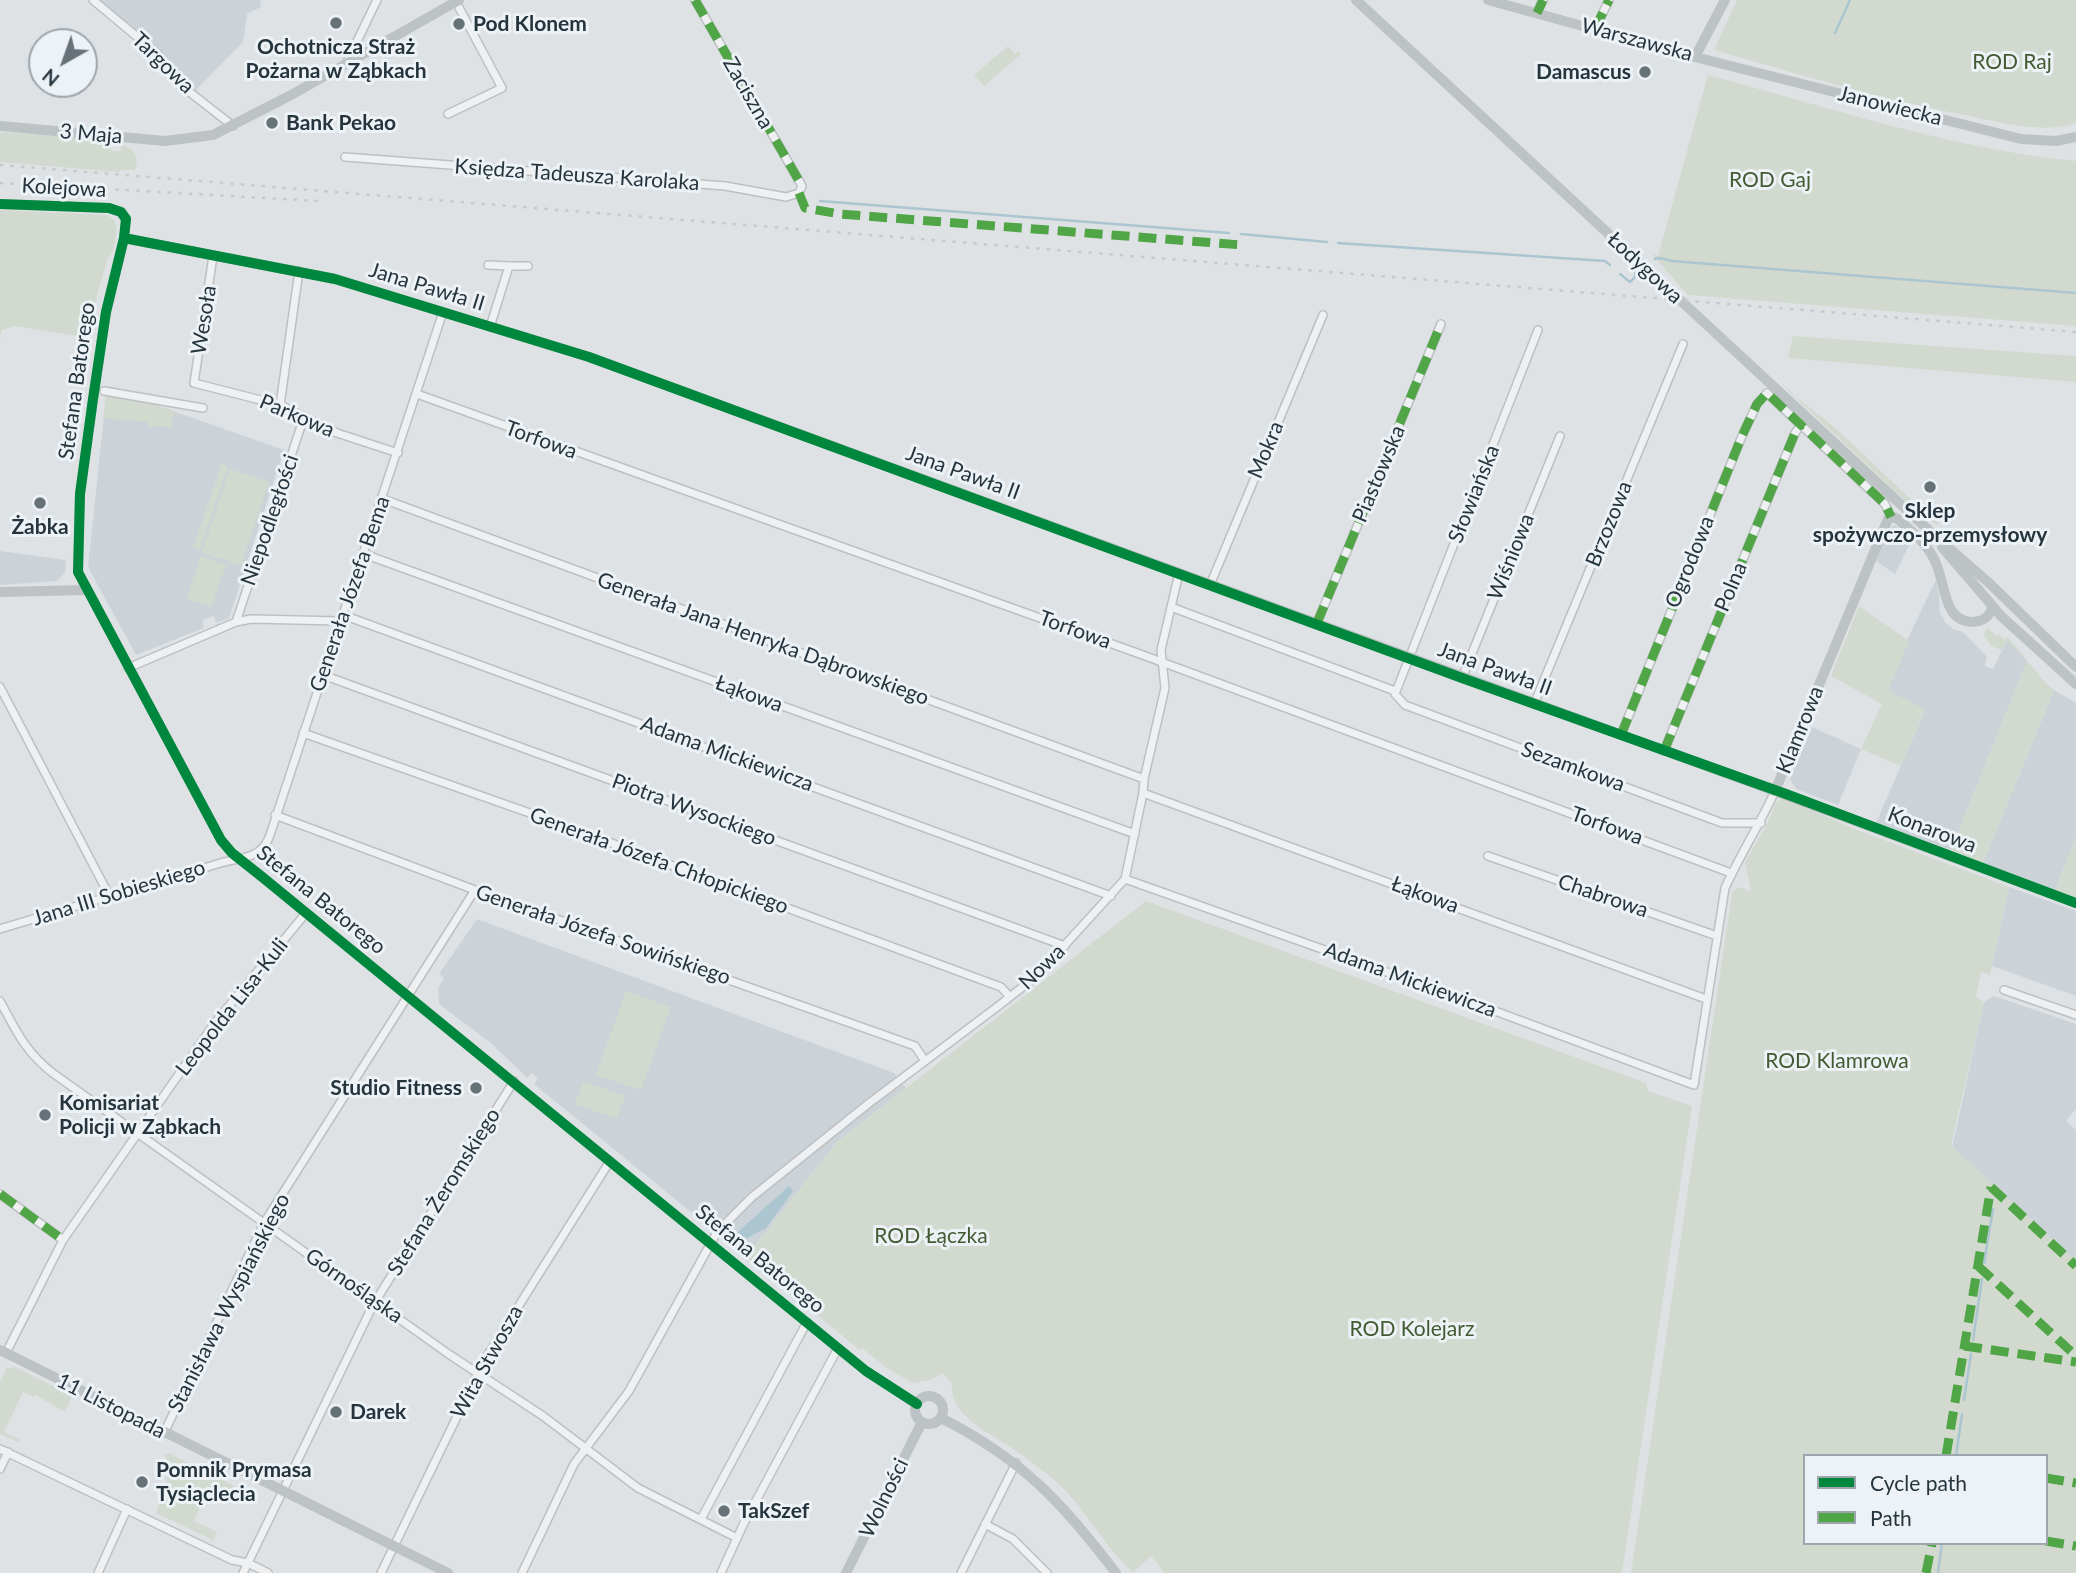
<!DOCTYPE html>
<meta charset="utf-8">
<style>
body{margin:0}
#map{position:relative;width:2076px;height:1573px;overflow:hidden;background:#dfe2e5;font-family:Lato,sans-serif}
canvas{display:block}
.legend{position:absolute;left:1803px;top:1454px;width:245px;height:91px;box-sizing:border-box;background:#ecf2f5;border:2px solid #9da6ac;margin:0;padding:9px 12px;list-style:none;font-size:21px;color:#26343e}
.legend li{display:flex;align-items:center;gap:14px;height:35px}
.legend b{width:35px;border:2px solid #9da6ac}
.north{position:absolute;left:28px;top:28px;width:70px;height:70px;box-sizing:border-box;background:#ecf2f5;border:2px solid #9da6ac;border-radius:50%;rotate:220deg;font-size:19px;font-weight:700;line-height:28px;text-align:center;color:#26343e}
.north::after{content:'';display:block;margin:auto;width:24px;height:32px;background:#677178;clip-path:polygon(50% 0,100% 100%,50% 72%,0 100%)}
</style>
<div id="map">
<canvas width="2076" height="1573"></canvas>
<ul class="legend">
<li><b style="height:9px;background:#00873e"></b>Cycle path</li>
<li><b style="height:9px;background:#50a546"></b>Path</li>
</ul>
<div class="north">N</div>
</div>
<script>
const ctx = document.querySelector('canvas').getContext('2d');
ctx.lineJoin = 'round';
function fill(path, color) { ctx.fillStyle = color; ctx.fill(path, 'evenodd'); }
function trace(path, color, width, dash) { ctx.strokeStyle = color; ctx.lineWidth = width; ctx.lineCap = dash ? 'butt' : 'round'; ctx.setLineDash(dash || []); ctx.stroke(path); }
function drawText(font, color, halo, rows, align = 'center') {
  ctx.font = font + ' Lato,sans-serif'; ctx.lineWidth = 6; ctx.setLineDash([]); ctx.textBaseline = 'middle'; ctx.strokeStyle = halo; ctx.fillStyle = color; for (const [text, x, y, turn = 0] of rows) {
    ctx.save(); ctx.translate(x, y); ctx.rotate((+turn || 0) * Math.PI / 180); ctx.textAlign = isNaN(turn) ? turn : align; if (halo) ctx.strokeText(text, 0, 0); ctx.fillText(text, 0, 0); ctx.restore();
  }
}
fill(new Path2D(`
 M95 0H260L261 7 247 14 243 42 193 93 177 79 161 55Z
 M106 396 153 404 284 450 229 618 216 623 214 616 202 620 204 628 136 655 88 567Z
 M1895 525 1911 541 1895 574 1876 561 1888 529Z
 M0 551 66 560 65 573 57 581 0 585Z
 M1936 580 1939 595 1940 613 1946 623 1953 629 1963 632 1987 657 1985 666 1993 669 2007 640 2027 661 1951 850 1876 823 1925 710 1888 691 1907 640Z
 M2054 690 2076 703V838L2055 890 1983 863Z
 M1812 727 1861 749 1838 805 1796 789 1790 779Z
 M2009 887 2076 911V996L1992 966Z
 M477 919 894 1073 906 1088 837 1142 746 1257 534 1084 538 1078 532 1073 527 1078 492 1044 439 1004 438 988 444 978 439 974Z
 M1994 996 2076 1024V1109L2066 1121 2076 1130V1261L1952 1148 1984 1002Z`), '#ccd3d8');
fill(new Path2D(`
 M1737 0H2076V123C2043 134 2003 123 1969 116 1883 100 1799 74 1714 50Z
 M1008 46 1015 54 1019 51 1021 54 984 86 974 75Z
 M1708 75C1829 107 1951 149 2076 161V326L1688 295 1652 254 1658 256Z
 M0 132 110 140 111 151H120L121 145C134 147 140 159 135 170H120V172L0 162Z
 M0 210 108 215 114 220C119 232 115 251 107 260L85 337 14 326 2 330 0 339Z
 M1793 336 2076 356V382L1788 358Z
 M1781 384C1790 389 1793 396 1801 401 1851 437 1891 485 1939 523L1937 525 1916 511Z
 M106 396 153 404 175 411 171 427 148 426 147 422 103 418Z
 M222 464 228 466 200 549 193 547Z
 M230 469 269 482 241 565 202 552Z
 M201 556 226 565 211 607 186 599Z
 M1859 606 1909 641 1888 691 1925 709 1901 766 1861 749 1882 704 1831 676Z
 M1987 627 1996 636 2000 635 2005 640 2007 637C2025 654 2035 675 2054 690L1983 863 1951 850 2027 661 2007 640 2002 650 1991 646 1984 635Z
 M1781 799H1787L1852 828 2009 887 1990 975 1981 972 1976 997 1984 1002 1951 1145 2076 1261V1573H1631L1732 893 1737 887 1751 891 1745 862 1768 822 1776 802ZM1805 1456H2046V1543H1805Z
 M2076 838V897L2055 890Z
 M1146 901 1646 1083 1648 1091 1692 1106 1622 1573H1165L1151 1556 1133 1573C1109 1550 1093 1523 1072 1498 1058 1481 1036 1465 1019 1453 995 1435 949 1418 952 1384L943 1373 930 1380 913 1383 888 1369 862 1348 860 1350 746 1257 837 1142Z
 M626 991 671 1007 641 1090 596 1075Z
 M583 1081 625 1096 617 1119 575 1104Z
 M13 1366 72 1396 65 1412 35 1395 33 1397 23 1392 4 1432 20 1439 18 1442 0 1434V1382L7 1367 10 1369Z
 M169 1453 256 1497 254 1500 232 1504 217 1498 204 1499 194 1521 217 1532 213 1540 156 1513C164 1496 172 1473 165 1455Z`), '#d2d9cf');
fill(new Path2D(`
 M789 1186 793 1191 766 1228 740 1242 735 1236 739 1231Z`), '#abc6d1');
trace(new Path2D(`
 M1835 33 1850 0
 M820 201 1229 233
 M1241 234 1327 242
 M1338 243 1605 261 1610 265
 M1655 259 1660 258 1672 261 2076 293
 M1620 274 1630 282 1635 277V271
 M1984 1263 1993 1209
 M1973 1340 1982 1279
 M1964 1400 1971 1354
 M1956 1456 1962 1414
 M1938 1573 1942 1543`), '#abc6d1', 2.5);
const street = new Path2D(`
 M93 0 160 56 178 83 233 126
 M1537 13 1543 0
 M1595 29 1609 0
 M346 64 377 0
 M448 114 502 88 456 2
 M345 157 725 186 786 197 799 193 802 186 695 0
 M213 256 194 383 280 405 337 433 398 453
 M488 265 509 266 490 327
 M509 266H528
 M1538 330 1395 694 1405 705 1722 823H1761
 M104 391 203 408
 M417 394 1140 654 1731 873
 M280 405 299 271
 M383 499 1144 779
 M364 554 1135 834
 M1210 585 1323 315
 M1171 607 1395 691
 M343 615 1111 896
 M236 622 304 417
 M1317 623 1441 324
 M128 668 236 622 251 619 341 621
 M323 675 1065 946
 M1462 678 1560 436
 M0 687 110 897
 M1534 704 1683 344
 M303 733 541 817 990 983 1001 987 1010 997
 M1621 735 1742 436 1757 404 1767 393 1885 504 1891 517
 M1664 751 1795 433 1801 425
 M1143 793 1706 999
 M275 815 475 890 915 1046 925 1061
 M1488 856 1717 936
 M1125 879 1460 998 1694 1085 1725 888C1740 855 1760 824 1775 791L2076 903
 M0 929 224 862C243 858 263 857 270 835L443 312
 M2004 990 2076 1015
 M0 1001C16 1031 26 1053 54 1074L450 1355 543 1416 638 1488 737 1538
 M0 1194 63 1240
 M6 1353 63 1240 214 1024 306 913
 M164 1433 264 1223 475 890
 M0 1449 232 1560 248 1563 268 1573
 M0 1469 8 1452
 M701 1519 807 1322
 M985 1524 1013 1539 1047 1573
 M98 1573 127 1509
 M243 1573 373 1305 514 1081
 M381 1573 484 1361 610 1161
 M522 1573 574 1464 629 1391 717 1232 752 1197 868 1104 997 1007 1034 978 1053 958 1125 879 1143 793 1144 779 1165 688 1161 650 1179 573
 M721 1573 743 1525 838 1348
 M961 1573 1016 1463`);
trace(street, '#bdc0c3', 10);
trace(street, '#eef0f2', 7);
trace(new Path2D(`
 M1356 0 1935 536 1988 582 2076 667
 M1488 0 1695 57 2021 139 2056 141 2076 137
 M1695 57 1725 0
 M0 126 165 141 213 135 293 94 459 0
 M0 204 109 208 121 212 126 219 124 238 106 312 93 399 80 494 78 572 221 840 232 853 261 876 866 1371 917 1404
 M124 238 335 279 589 357 1775 791 1888 519 1894 517 1899 520C1911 531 1925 542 1933 557 1947 581 1941 621 1972 622 1983 622 1989 617 1993 607
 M1942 547 2001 616 2076 684
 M0 592 87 590
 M0 1350 448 1573
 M915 1410a14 14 0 1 1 28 0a14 14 0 1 1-28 0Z
 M941 1418C1022 1459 1062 1502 1116 1573
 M846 1573 922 1422`), '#bdc2c4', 10);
trace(new Path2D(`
 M0 165 2076 332
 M0 183 318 201`), '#c7cacd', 2.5, [3.5, 7]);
trace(new Path2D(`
 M695 0 802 186
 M1537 13 1543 0
 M1595 29 1609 0
 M799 193 805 208 840 214 1242 245
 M1317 623 1441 324
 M1621 735 1742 436 1757 404 1767 393 1885 504 1891 517
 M1664 751 1795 433 1801 425
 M1991 1187 2076 1266
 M0 1194 63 1240
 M1978 1266 2076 1356
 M1964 1346 2076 1362
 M1946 1456 1991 1187
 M2046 1478 2076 1483
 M2046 1541 2076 1546
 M1926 1573 1932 1543`), '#50a546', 9, [18, 9]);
trace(new Path2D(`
 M0 204 109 208 121 212 126 219 124 238 106 312 93 399 80 494 78 572 221 840 232 853 261 876 866 1371 917 1404
 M124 238 335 279 589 357 1462 678 1786 794 2076 903`), '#00873e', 10);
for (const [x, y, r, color] of [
 [336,23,7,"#677178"],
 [459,24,7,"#677178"],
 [1645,72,7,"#677178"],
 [272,123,7,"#677178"],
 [1930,487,7,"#677178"],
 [40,503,7,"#677178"],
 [476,1088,7,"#677178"],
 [45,1115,7,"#677178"],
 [336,1412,7,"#677178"],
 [142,1482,7,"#677178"],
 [724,1511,7,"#677178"]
]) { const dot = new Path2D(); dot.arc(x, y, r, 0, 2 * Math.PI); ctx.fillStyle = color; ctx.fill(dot); trace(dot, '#ecf2f5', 2.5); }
drawText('bold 21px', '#26343e', '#ecf2f5', [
 ["Pod Klonem",473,24],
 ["Ochotnicza Straż",336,47,"center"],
 ["Pożarna w Ząbkach",336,71,"center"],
 ["Damascus",1631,72,"right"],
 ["Bank Pekao",286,123],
 ["Sklep",1930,511,"center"],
 ["spożywczo-przemysłowy",1930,535,"center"],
 ["Żabka",40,527,"center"],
 ["Studio Fitness",462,1088,"right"],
 ["Komisariat",59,1103],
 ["Policji w Ząbkach",59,1127],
 ["Darek",350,1412],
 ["Pomnik Prymasa",156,1470],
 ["Tysiąclecia",156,1494],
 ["TakSzef",738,1511]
], 'left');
drawText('21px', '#26343e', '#ecf2f5', [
 ["Warszawska",1637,40,15],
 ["Targowa",163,63,44],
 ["Zaciszna",748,93,60],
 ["Janowiecka",1890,106,14],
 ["3 Maja",91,134,5],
 ["Księdza Tadeusza Karolaka",577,175,4],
 ["Kolejowa",64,188,3],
 ["Łodygowa",1645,268,43],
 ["Jana Pawła II",427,287,17],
 ["Wesoła",204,320,-81],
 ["Stefana Batorego",77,381,-82],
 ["Parkowa",297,416,23],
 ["Torfowa",541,440,20],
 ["Mokra",1266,450,-67],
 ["Jana Pawła II",963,473,20],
 ["Piastowska",1379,474,-67],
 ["Słowiańska",1474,494,-68],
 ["Niepodległości",270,520,-71],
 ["Brzozowa",1609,524,-68],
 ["Wiśniowa",1511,557,-68],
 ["Ogrodowa",1690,562,-68],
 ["Polna",1731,587,-67],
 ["Generała Józefa Bema",350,594,-71],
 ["Torfowa",1075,630,20],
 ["Generała Jana Henryka Dąbrowskiego",763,639,20],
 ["Jana Pawła II",1495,669,20],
 ["Łąkowa",749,694,20],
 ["Klamrowa",1800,730,-68],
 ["Adama Mickiewicza",727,754,20],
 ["Sezamkowa",1573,767,20],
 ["Piotra Wysockiego",694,810,20],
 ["Torfowa",1607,826,20],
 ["Konarowa",1932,830,21],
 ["Generała Józefa Chłopickiego",659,861,20],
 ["Jana III Sobieskiego",119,893,-17],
 ["Łąkowa",1425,895,20],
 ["Chabrowa",1603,896,19],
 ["Stefana Batorego",321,900,39],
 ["Generała Józefa Sowińskiego",603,935,19],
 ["Nowa",1042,967,-44],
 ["Adama Mickiewicza",1410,980,20],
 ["Leopolda Lisa-Kuli",232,1007,-52],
 ["Stefana Żeromskiego",444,1192,-58],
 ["Stefana Batorego",760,1259,39],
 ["Górnośląska",354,1286,35],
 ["Stanisława Wyspiańskiego",229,1303,-63],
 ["Wita Stwosza",487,1362,-61],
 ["11 Listopada",111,1406,27],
 ["Wolności",884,1498,-64]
]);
drawText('21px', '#435b32', '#ecf2f5', [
 ["ROD Raj",2012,62],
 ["ROD Gaj",1770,180],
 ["ROD Klamrowa",1837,1061],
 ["ROD Łączka",931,1236],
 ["ROD Kolejarz",1412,1329]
]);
</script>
